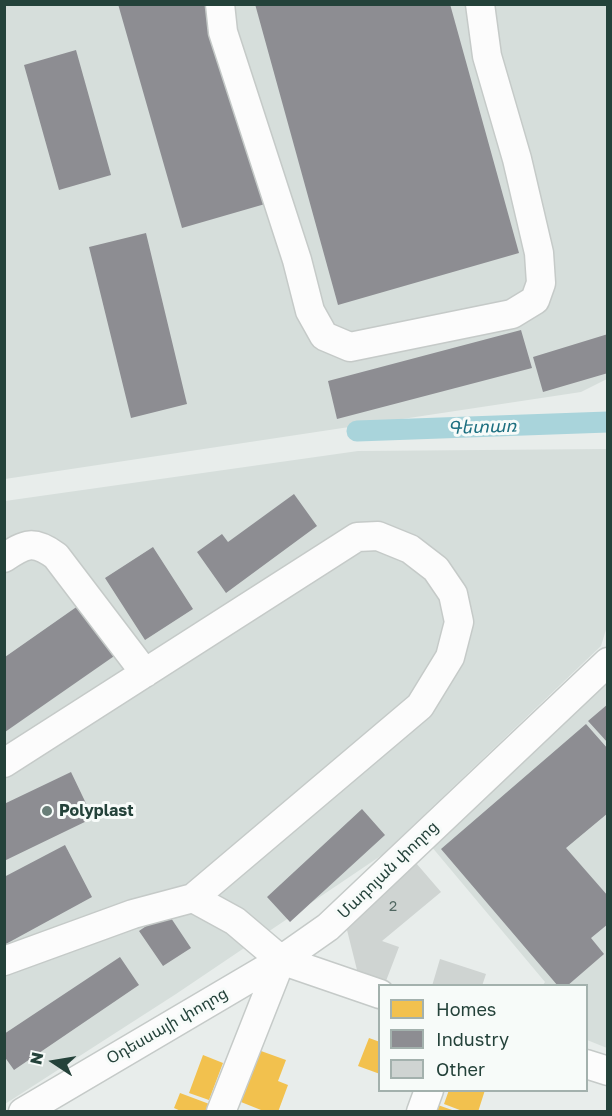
<!DOCTYPE html>
<meta charset="utf-8">
<style>
body{margin:0}
#map{position:relative;width:612px;height:1116px;overflow:hidden;background:#e8edeb;font-family:"Golos Text",sans-serif}
canvas{display:block}
.frame{position:absolute;inset:0;border:6px solid #24423a;pointer-events:none}
.legend{position:absolute;left:378px;top:984px;width:210px;height:108px;box-sizing:border-box;background:#f7fbf9;border:2px solid #a3b1ad;margin:0;padding:8px 10px;list-style:none;font-size:18px;color:#24423a}
.legend li{display:flex;align-items:center;gap:12px;height:30px}
.legend b{width:30px;border:2px solid #a3b1ad}
.north{position:absolute;left:24px;top:1032px;width:60px;height:60px;-webkit-text-stroke:4px #f7fbf9;paint-order:stroke;rotate:282deg;font-size:16px;font-weight:700;line-height:24px;text-align:center;color:#24423a}
.north::after{content:'';display:block;margin:auto;width:21px;height:27px;background:#24423a;clip-path:polygon(50% 0,100% 100%,50% 72%,0 100%)}
</style>
<div id="map">
<canvas width="612" height="1116"></canvas>
<div class="frame"></div>
<ul class="legend">
<li><b style="height:16px;background:#f2c14e"></b>Homes</li>
<li><b style="height:16px;background:#8d8d92"></b>Industry</li>
<li><b style="height:16px;background:#cfd4d2"></b>Other</li>
</ul>
<div class="north">N</div>
</div>
<script>
const ctx = document.querySelector('canvas').getContext('2d');
ctx.lineJoin = 'round';
function fill(path, color) { ctx.fillStyle = color; ctx.fill(path, 'evenodd'); }
function trace(path, color, width, dash) { ctx.strokeStyle = color; ctx.lineWidth = width; ctx.lineCap = dash ? 'butt' : 'round'; ctx.setLineDash(dash || []); ctx.stroke(path); }
function drawText(font, color, halo, rows, align = 'center') {
  ctx.font = font + ' "Golos Text","Noto Sans Armenian",sans-serif'; ctx.lineWidth = 6; ctx.setLineDash([]); ctx.textBaseline = 'middle'; ctx.strokeStyle = halo; ctx.fillStyle = color; for (const [text, x, y, turn = 0] of rows) {
    ctx.save(); ctx.translate(x, y); ctx.rotate((+turn || 0) * Math.PI / 180); ctx.textAlign = isNaN(turn) ? turn : align; if (halo) ctx.strokeText(text, 0, 0); ctx.fillText(text, 0, 0); ctx.restore();
  }
}
fill(new Path2D(`
 M5 5H607V379L581 392 5 479Z
 M607 449 608 623 601 646 382 855 176 994 5 1104V501L358 451Z
 M607 683V1048L587 1040 586 986 543 985 545 982 431 846Z`), '#d6dedb');
fill(new Path2D(`
 M369 1038 380 1042V1074L358 1066Z
 M261 1051 286 1060 278 1081 288 1085 278 1112H266L241 1102Z
 M203 1055 223 1063 209 1100 189 1093Z
 M449 1090H485L478 1112H465L444 1104Z
 M180 1093 212 1105 209 1112H183L174 1108Z
 M435 1104 455 1111V1112H432Z`), '#f2c14e');
fill(new Path2D(`
 M118 4H208L265 204 182 228Z
 M255 4H450L519 253 338 305Z
 M76 50 111 175 59 190 24 65Z
 M146 233 187 404 131 418 89 247Z
 M521 330 532 368 337 419 328 381Z
 M608 334V373L543 392 533 357Z
 M294 494 317 526 226 593 197 552 222 534 228 542Z
 M153 547 193 609 145 640 105 578Z
 M85 601 120 652 5 732V657Z
 M608 704V743L588 721Z
 M586 724 608 749V813L566 848 608 896V924L591 938 604 954 567 986H558L441 849Z
 M71 772 93 818 4 861V804Z
 M362 809 385 835 290 922 267 897Z
 M65 845 92 897 4 945V877Z
 M167 912 191 948 163 966 139 931Z
 M120 957 139 985 14 1070 4 1056V1034Z`), '#8d8d92');
trace(new Path2D(`
 M357 431 608 422`), '#a9d4db', 21);
fill(new Path2D(`
 M416 863 441 892 382 941 399 947 386 981 357 970 345 922Z
 M440 959 486 974 482 986H432Z`), '#cfd4d2');
const minor = new Path2D(`
 M220 4 223 32 297 260 310 311 324 336 350 347 512 314 535 300 541 283 539 253 517 159 487 56 480 4
 M4 558C26 543 34 540 56 556L145 673
 M4 763 357 537 378 536 410 549 436 569 453 594 459 622 450 657 420 706 193 898 133 914 4 961
 M193 898 235 921 281 960 380 994
 M586 1064 608 1071
 M23 1112 281 960 328 927 608 662
 M221 1112 281 960
 M421 1112 429 1090`);
trace(minor, '#c5cac8', 31);
trace(minor, '#fcfcfc', 28);
for (const [x, y, r, color] of [
 [47,811,6,"#697e78"]
]) { const dot = new Path2D(); dot.arc(x, y, r, 0, 2 * Math.PI); ctx.fillStyle = color; ctx.fill(dot); trace(dot, '#f7fbf9', 2); }
drawText('14px', '#506761', null, [
 ["2",393,907]
]);
drawText('bold 16px', '#24423a', '#f7fbf9', [
 ["Polyplast",59,811]
], 'left');
drawText('16px', '#24423a', '#f7fbf9', [
 ["Մադոյան փողոց",388,870,-44],
 ["Օդեսսայի փողոց",167,1026,-30]
]);
drawText('italic 18px', '#1c6f80', '#f7fbf9', [
 ["Գետառ",482,427,-2]
]);
</script>
